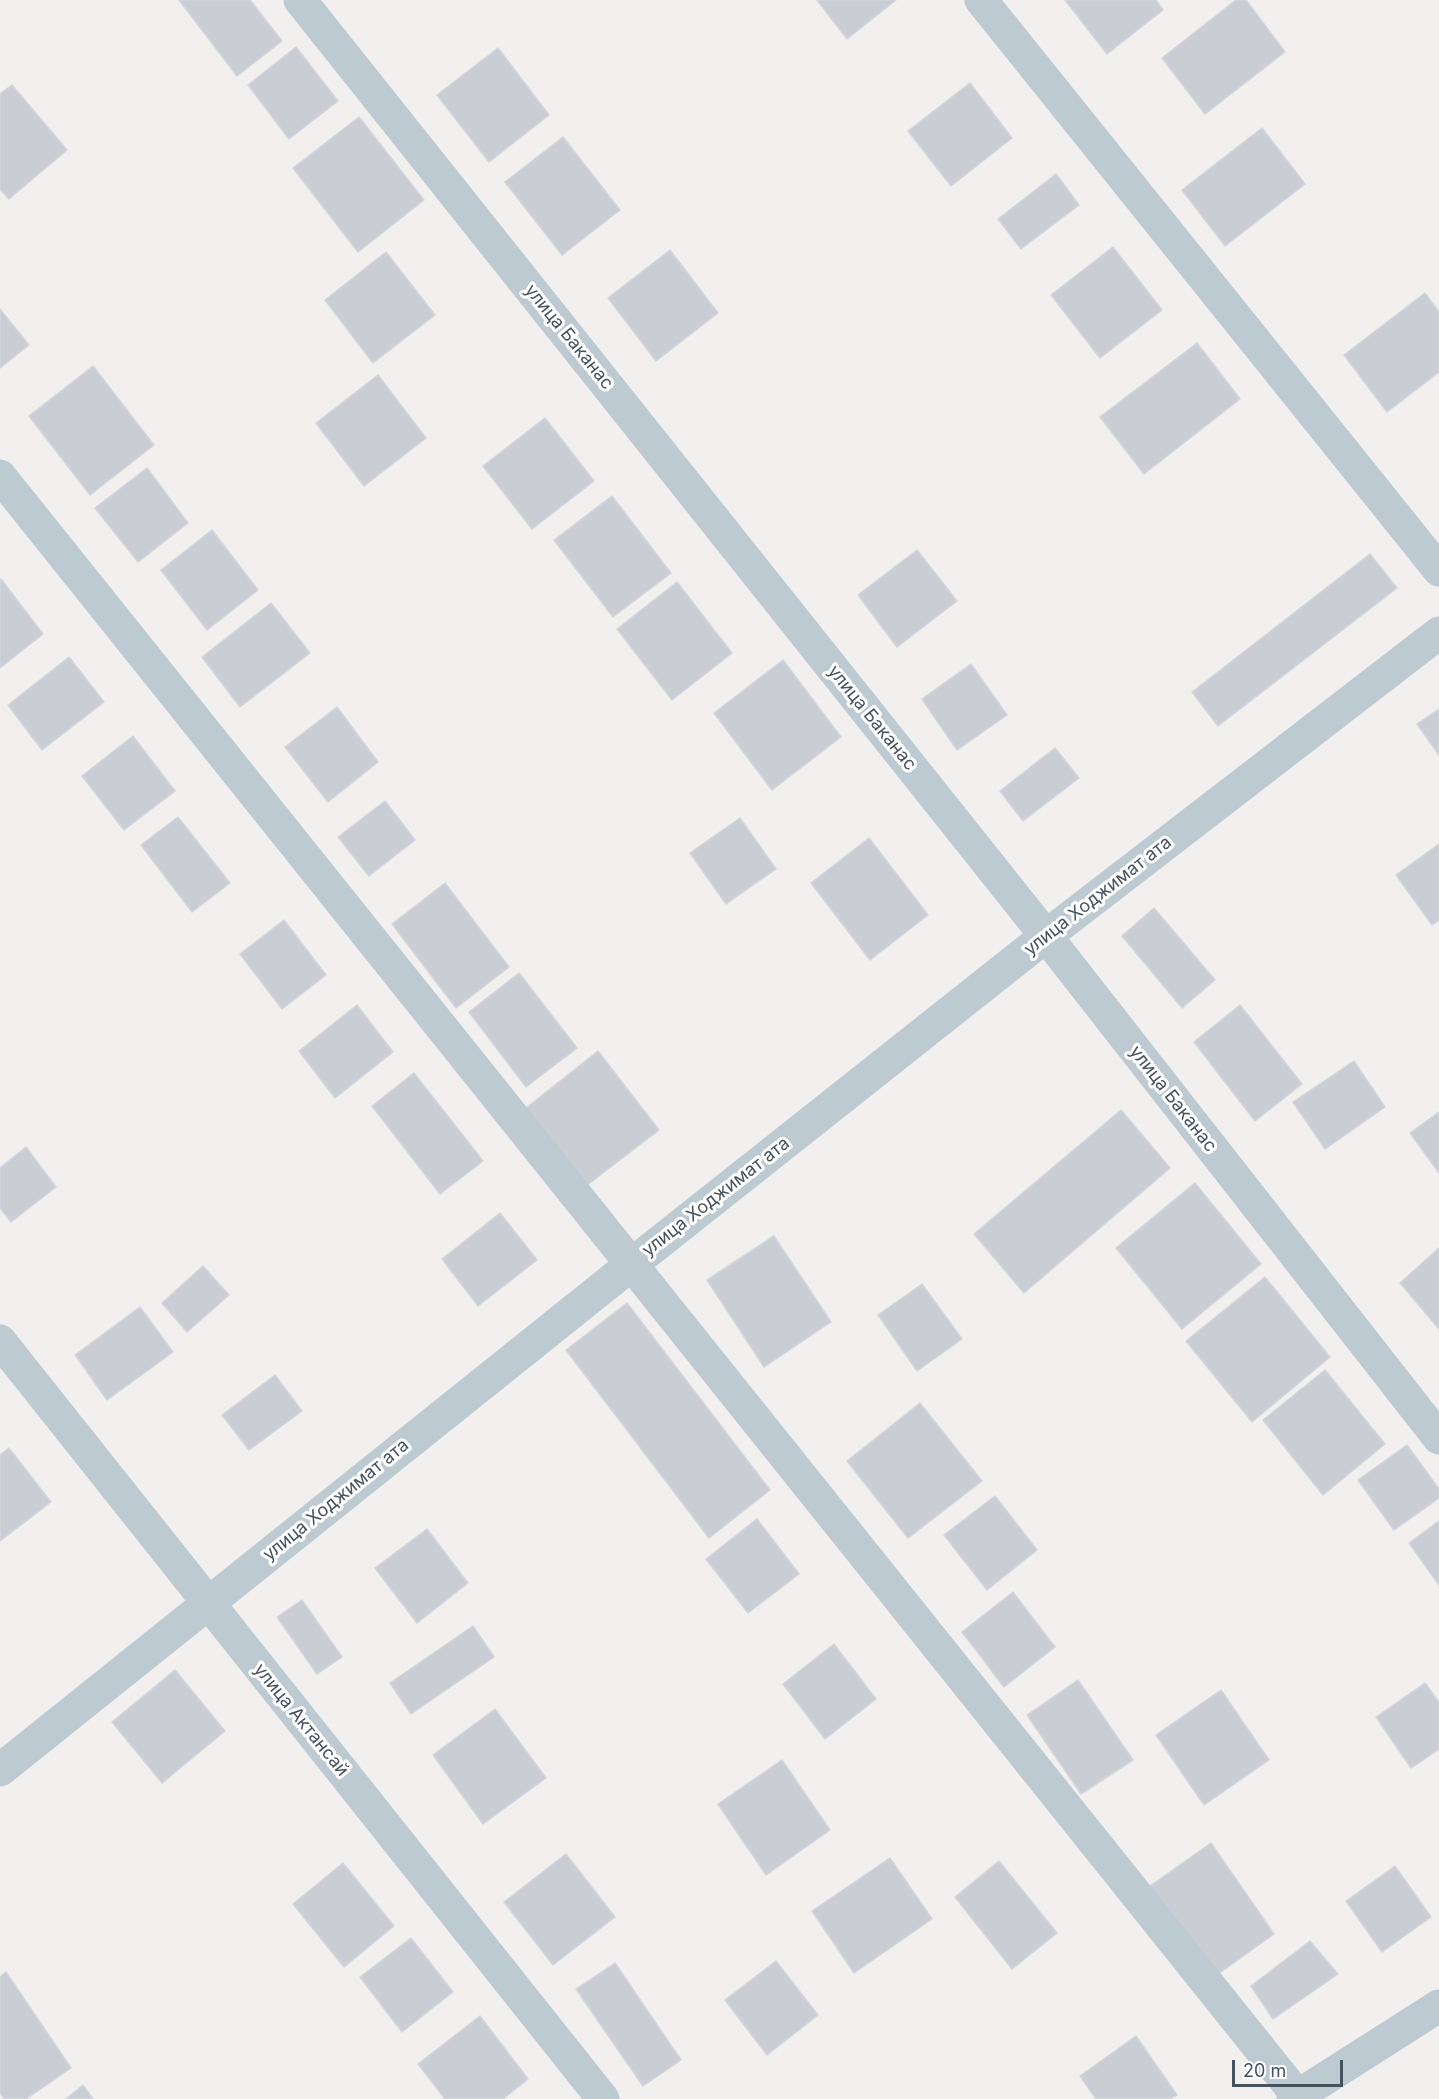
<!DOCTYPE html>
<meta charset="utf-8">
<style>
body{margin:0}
#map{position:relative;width:1439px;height:2099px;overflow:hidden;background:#f2efef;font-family:Inter,sans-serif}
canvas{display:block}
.scale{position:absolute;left:1232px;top:2060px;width:111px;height:27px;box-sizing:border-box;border:3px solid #45535e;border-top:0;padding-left:8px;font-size:18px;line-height:21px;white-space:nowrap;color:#45535e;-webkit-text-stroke:4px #fff;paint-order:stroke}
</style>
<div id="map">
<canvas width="1439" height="2099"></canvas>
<div class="scale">20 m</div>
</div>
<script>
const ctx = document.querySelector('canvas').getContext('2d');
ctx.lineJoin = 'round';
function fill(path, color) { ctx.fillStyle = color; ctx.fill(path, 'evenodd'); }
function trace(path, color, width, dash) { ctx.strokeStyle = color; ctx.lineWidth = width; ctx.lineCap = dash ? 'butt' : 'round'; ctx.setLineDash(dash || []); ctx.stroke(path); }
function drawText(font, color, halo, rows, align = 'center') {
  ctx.font = font + ' Inter,sans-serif'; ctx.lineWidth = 6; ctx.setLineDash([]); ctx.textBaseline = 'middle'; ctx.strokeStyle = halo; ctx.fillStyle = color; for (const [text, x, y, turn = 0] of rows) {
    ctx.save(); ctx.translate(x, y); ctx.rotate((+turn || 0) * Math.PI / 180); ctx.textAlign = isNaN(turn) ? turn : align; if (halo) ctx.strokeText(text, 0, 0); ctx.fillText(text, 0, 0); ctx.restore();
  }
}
const building = new Path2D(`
 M179 0H250L282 41 237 76Z
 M817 0H896L847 39Z
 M1065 0H1156L1163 10 1107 54Z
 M1236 0H1246L1285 52 1205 114 1162 58Z
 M296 47 338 101 289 139 248 85Z
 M498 48 549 115 489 162 437 95Z
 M970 83 1012 138 951 186 908 131Z
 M12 85 67 150 9 199 0 189V94Z
 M359 117 424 200 358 252 293 168Z
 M1262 128 1305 184 1225 246 1182 190Z
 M563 137 620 210 562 255 505 182Z
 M1056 174 1079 205 1021 249 998 219Z
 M1113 247 1162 310 1100 358 1051 295Z
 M670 250 718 313 656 361 608 298Z
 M386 252 435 315 373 363 325 300Z
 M1425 293 1439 312V372L1387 412 1344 355Z
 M0 309 29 345 0 368Z
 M1197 343 1240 399 1144 474 1100 417Z
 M93 366 154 445 90 495 29 416Z
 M378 375 426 438 364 486 316 423Z
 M545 418 594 481 532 529 483 466Z
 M147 468 188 523 138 562 95 508Z
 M612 496 671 573 613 617 554 540Z
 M212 530 258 590 207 630 161 570Z
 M917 550 957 601 897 647 858 595Z
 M1370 554 1397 588 1218 726 1192 692Z
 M1 579 43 634 0 668V580Z
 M677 582 732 653 672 700 617 629Z
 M271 603 310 653 240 707 202 657Z
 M69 657 104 702 42 750 8 705Z
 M783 660 841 737 772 790 714 713Z
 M971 664 1007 715 957 750 922 699Z
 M337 707 378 762 328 802 285 747Z
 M1439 709V755L1417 724Z
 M133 736 175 791 124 830 82 776Z
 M1055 748 1079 778 1023 821 1000 791Z
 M385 801 415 840 369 876 338 837Z
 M178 817 230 883 192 912 141 845Z
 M740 818 776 869 726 904 690 853Z
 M869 838 928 915 870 960 811 883Z
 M1439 844V920L1432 925 1396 875Z
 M445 883 509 967 456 1008 392 924Z
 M1154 908 1215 980 1182 1008 1122 936Z
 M284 920 326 975 282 1009 240 954Z
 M519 973 577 1048 526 1087 469 1012Z
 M357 1005 393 1052 335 1098 299 1051Z
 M1240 1005 1302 1084 1255 1121 1194 1042Z
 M598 1051 659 1130 586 1186 526 1108Z
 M1354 1061 1385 1107 1325 1149 1293 1102Z
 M414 1073 483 1161 440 1194 372 1106Z
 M1121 1110 1170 1168 1024 1293 974 1234Z
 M1439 1112V1173L1410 1133Z
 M26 1147 56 1187 11 1222 0 1208V1168Z
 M1195 1183 1261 1264 1182 1329 1116 1248Z
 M500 1213 537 1260 478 1306 442 1259Z
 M774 1236 831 1322 764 1367 707 1280Z
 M1439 1248V1329L1400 1283Z
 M203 1266 229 1295 187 1332 162 1303Z
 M1265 1277 1330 1357 1252 1422 1186 1341Z
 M922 1284 962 1339 917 1371 878 1315Z
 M627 1303 770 1490 709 1538 566 1350Z
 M140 1307 173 1352 107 1400 75 1355Z
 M1325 1370 1385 1444 1323 1495 1263 1420Z
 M275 1375 302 1411 249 1450 222 1415Z
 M920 1403 982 1481 908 1538 847 1461Z
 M1407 1445 1439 1489V1498L1394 1530 1358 1480Z
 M9 1448 51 1502 0 1541V1455Z
 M995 1496 1037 1550 987 1590 944 1535Z
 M757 1519 799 1574 748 1613 706 1559Z
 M1439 1521V1585L1409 1543Z
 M427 1529 468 1583 417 1623 375 1568Z
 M1013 1592 1055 1647 1004 1687 962 1632Z
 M302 1600 342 1657 317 1674 277 1617Z
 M473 1626 494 1657 411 1714 390 1683Z
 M834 1644 876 1699 825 1739 783 1684Z
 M175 1670 225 1731 162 1783 112 1722Z
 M1078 1680 1133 1760 1081 1794 1027 1715Z
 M1425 1683 1439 1702V1749L1411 1768 1376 1717Z
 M1221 1690 1269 1760 1204 1805 1156 1735Z
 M495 1709 546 1778 483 1824 433 1755Z
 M782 1760 830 1830 766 1875 718 1804Z
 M1211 1843 1274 1934 1214 1977 1150 1886Z
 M566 1854 615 1917 553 1965 504 1902Z
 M890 1858 932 1919 854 1973 812 1911Z
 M999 1861 1057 1933 1012 1969 955 1897Z
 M343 1863 394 1926 344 1967 293 1904Z
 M1395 1866 1431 1917 1382 1952 1346 1901Z
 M411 1938 453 1992 402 2032 360 1977Z
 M1310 1941 1338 1974 1273 2019 1251 1986Z
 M776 1961 818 2015 767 2055 725 2000Z
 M615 1963 681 2060 643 2086 576 1989Z
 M6 1972 71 2068 26 2099H4L0 2093V1977Z
 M480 2016 528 2079 503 2099H445L418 2064Z
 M1136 2036 1177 2095 1170 2099H1096L1080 2076Z
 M83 2085 93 2099H66Z`);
fill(building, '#caced4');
trace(building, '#d2d5db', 1.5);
trace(new Path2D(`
 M300 0 1046 936 1439 1438
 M981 0 1439 570
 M0 476 1297 2095
 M0 1341 603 2099
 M0 1770 632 1264 1046 936 1439 633
 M1293 2099 1439 2006`), '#becad2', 33);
drawText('18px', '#45535e', '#fff', [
 ["улица Баканас",569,337,51],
 ["улица Баканас",872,718,51],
 ["улица Ходжимат ата",1098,896,-38],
 ["улица Баканас",1173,1099,52],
 ["улица Ходжимат ата",716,1197,-38],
 ["улица Ходжимат ата",336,1500,-39],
 ["улица Актансай",301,1720,51]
]);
</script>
